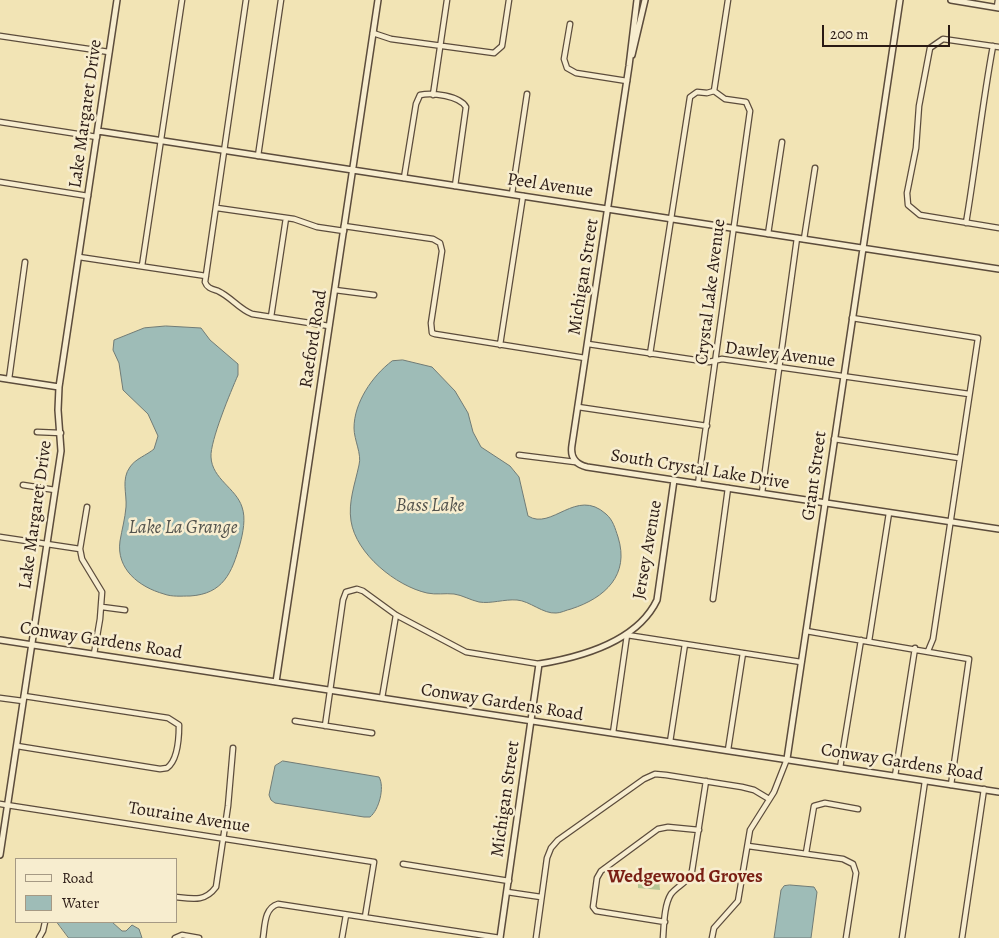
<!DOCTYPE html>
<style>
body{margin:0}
#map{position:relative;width:999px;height:938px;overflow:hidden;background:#f2e4b5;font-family:Alegreya,serif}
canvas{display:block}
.legend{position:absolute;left:15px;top:858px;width:162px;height:65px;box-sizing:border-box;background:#f7edcf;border:1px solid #a59984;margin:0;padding:6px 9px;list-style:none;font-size:15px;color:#2a1a14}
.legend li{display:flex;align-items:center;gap:10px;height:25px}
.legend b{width:25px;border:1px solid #a59984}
.scale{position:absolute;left:822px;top:25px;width:128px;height:22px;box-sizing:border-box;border:2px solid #2a1a14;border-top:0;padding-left:6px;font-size:15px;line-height:18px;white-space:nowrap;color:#2a1a14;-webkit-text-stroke:4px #f7edcf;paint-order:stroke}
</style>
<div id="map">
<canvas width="999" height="938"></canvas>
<ul class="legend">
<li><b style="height:6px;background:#f7edcf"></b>Road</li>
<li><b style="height:14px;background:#9ebcb7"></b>Water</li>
</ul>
<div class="scale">200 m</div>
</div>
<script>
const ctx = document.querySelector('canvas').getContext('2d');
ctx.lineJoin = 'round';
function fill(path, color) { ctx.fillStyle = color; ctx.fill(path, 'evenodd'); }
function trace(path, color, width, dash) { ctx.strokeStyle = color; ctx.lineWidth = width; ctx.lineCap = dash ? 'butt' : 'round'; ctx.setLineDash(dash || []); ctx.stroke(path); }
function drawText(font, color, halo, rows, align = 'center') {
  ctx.font = font + ' Alegreya,serif'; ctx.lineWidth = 5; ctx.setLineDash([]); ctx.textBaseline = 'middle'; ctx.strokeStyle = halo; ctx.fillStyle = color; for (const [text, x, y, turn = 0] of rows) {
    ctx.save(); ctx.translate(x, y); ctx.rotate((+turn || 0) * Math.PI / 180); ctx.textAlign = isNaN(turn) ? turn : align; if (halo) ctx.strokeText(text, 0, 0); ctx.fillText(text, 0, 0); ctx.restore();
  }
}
fill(new Path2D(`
 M640 877 659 880 660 890 638 888V878Z`), '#b4c592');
const water = new Path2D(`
 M166 326 201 328 210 340 238 364V375C231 391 210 441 211 457 212 479 236 488 242 507 246 518 243 533 240 544 232 573 223 594 190 596 181 596 172 597 164 594 139 587 116 569 120 541 122 529 125 519 126 507 127 494 121 479 130 467 135 459 147 455 154 449L158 436 148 414 123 390 119 363 113 350 114 340 144 328Z
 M403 360 432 367 455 391 468 413 473 432 481 447 510 466 519 477 528 516C552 531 576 487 606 514 613 520 615 528 618 537 630 575 605 598 571 609 566 610 561 613 556 613 543 614 530 601 517 600 504 599 491 604 479 602 470 600 462 595 454 594 445 593 436 595 427 593 396 586 356 554 351 521 348 502 355 484 359 465 362 454 354 440 354 428 354 403 372 376 392 361Z
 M283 761 379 777C385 787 379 810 370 817H364L275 803 271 800 269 795 275 766Z
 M790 885 814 887 817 892 811 938H774L781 890 784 886Z
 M57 922H112L122 931H126L132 925 139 929 142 938H69Z`);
fill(water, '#9ebcb7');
trace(water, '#707b76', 1);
const minor = new Path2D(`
 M246 0 205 282C207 288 212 289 218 291 231 297 239 309 252 314L329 326
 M997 7 998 0
 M570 24 564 59 567 68 576 73 627 81
 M373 33 391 39 494 53 502 46 509 0
 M0 36 109 52
 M999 47 943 39 930 48 919 106 916 148 907 193 908 205 920 215 999 228
 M714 91 728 0
 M433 95 447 0
 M0 122 97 137
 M258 156 281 0
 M404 178 416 104 420 95C432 92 460 96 466 107L455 186
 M0 182 88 196
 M512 194 527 94
 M217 208 294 219 317 227 344 231
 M966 223C976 164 982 105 993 46
 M344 226 433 239 440 243 442 251 431 323 432 333 435 334 585 358
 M768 234 782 142
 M804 239 815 168
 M79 257 206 276
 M142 266 182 0
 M335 290 374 295
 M271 317 286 218
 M852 318 978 338 933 639 928 651
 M588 344 709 362 722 359 969 394
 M500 345 523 196
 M650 354 690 97 697 92 707 93 714 91
 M9 379 25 262
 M578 407 707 426
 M37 432 61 433
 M834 439 959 458
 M519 455 575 462
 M698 484 750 111 746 102 725 99 714 91
 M23 485 55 490
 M762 493 797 238
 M87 507 80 549 82 559 102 592 100 619 94 654
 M0 537 80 549
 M713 599 728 488
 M102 607 125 610
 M806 631 969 659 951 785
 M869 641 889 513
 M0 698 23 701
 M382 698 396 615
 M295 721 372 733
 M325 726 343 600 346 592 357 589 363 591 396 615 466 652 539 664
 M613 733 627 635 801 662
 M670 742 685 644
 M17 746 160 769 167 768C178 760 179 738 179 725L168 718 24 696
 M728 750 743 653
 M840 768 861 640
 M895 776 915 648
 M0 804 374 862 365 917
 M748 846 843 859 853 864 856 873 846 938
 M806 853 814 806 825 803 858 809
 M403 864 509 881
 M507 892 541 897
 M176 897C193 899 205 902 216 887L228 806 233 748
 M665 922 596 911 593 907 597 878 601 871 658 829 668 827 699 830
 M39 938 43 931 45 922
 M175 938 182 935 199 938
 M263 938C265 926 264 908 278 904L500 938
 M342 938 346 915
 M536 938 547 858 551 848 558 840 644 779 655 774 666 775 742 787 754 790 769 799
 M663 938C664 925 664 905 671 894 678 885 688 883 692 871L706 781
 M712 938 714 928 738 901 750 830 774 792 787 759
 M902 938 925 781
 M962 938 984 789`);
const tertiary = new Path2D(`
 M637 0 629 66 572 445C570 457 575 464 587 467L999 529
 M951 0 999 8
 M632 55 645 0
 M98 131 999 269
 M0 378 59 387
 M0 640 999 792
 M276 682 378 0
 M787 759 900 0
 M0 855 61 451 58 410 59 387 117 0
 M500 938 539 664C582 657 637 642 657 600L674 480`);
trace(minor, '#5c4c3c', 7);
trace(tertiary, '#5c4c3c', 8);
trace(minor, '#f7edcf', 4.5);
trace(tertiary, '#f7edcf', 5);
drawText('18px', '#2a1a14', '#f7edcf', [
 ["Lake Margaret Drive",86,114,-82],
 ["Peel Avenue",550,186,8],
 ["Michigan Street",584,277,-81],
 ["Crystal Lake Avenue",711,292,-83],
 ["Raeford Road",314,339,-81],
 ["Dawley Avenue",780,355,7],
 ["South Crystal Lake Drive",700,470,9],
 ["Grant Street",815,476,-82],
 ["Lake Margaret Drive",36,515,-82],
 ["Jersey Avenue",648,550,-80],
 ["Conway Gardens Road",101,641,9],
 ["Conway Gardens Road",502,703,9],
 ["Conway Gardens Road",902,763,9],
 ["Michigan Street",506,799,-82],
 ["Touraine Avenue",189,818,9]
]);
drawText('italic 19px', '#53534d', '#f7edcf', [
 ["Bass Lake",430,506],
 ["Lake La Grange",183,528]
]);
drawText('bold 19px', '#7a1f14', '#f7edcf', [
 ["Wedgewood Groves",685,877]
]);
</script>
